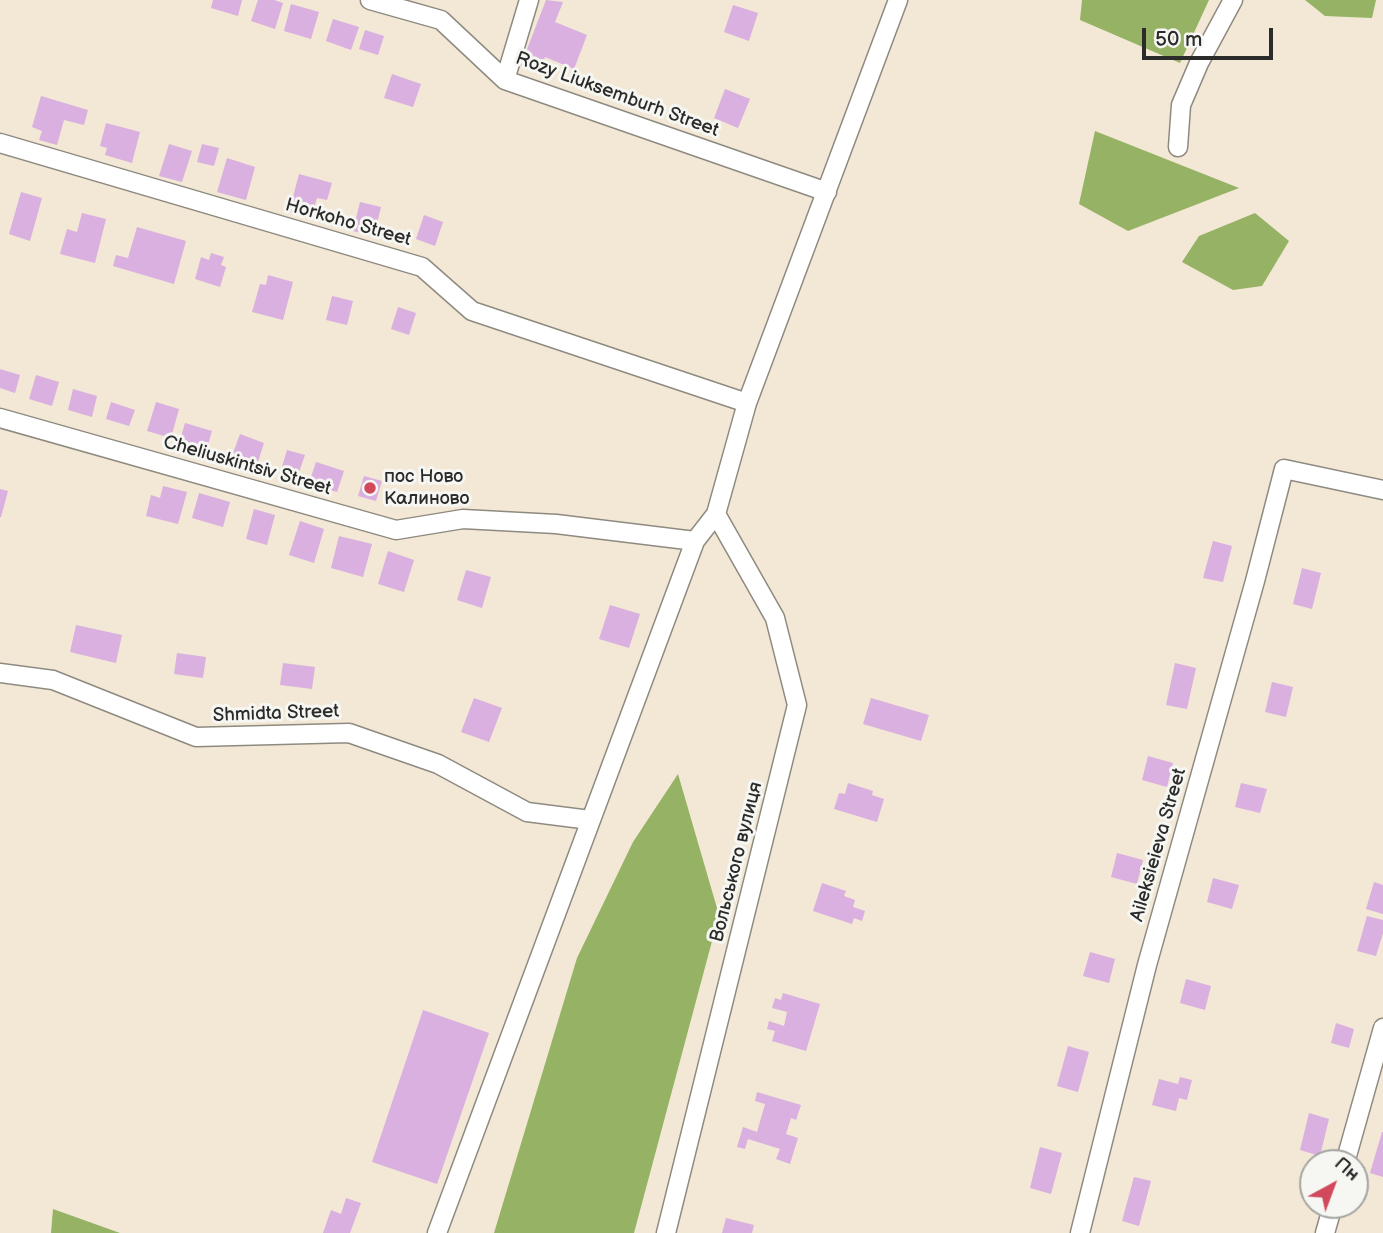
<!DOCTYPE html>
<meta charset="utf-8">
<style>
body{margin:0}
#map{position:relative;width:1383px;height:1233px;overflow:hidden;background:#f2e8d5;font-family:"Balsamiq Sans",sans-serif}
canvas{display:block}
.north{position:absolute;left:1299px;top:1149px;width:70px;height:70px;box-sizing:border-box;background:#f6f6f2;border:2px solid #a5a5a2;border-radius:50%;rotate:41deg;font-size:19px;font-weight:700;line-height:28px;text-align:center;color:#2b2b2b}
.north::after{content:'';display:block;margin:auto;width:24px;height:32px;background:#d1495b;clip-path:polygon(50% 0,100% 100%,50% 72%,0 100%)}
.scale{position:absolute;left:1142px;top:28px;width:131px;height:32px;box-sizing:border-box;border:4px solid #2b2b2b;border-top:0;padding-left:9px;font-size:21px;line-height:24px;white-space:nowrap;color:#2b2b2b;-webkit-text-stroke:5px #f6f6f2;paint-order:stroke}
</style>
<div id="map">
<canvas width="1383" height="1233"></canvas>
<div class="north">Пн</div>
<div class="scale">50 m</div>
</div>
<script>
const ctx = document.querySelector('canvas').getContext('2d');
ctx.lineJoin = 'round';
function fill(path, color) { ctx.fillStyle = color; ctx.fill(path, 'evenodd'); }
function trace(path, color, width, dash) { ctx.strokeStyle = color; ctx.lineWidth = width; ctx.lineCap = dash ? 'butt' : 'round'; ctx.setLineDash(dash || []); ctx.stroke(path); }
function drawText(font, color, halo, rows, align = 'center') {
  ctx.font = font + ' "Balsamiq Sans",sans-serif'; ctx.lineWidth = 6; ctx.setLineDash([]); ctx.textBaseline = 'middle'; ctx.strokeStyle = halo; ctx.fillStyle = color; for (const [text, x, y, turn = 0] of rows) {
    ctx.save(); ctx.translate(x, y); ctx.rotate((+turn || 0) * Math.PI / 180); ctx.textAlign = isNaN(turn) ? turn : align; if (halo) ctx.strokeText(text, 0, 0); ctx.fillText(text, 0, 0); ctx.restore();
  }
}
fill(new Path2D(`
 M1082 0H1209L1180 63 1080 20Z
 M1305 0H1376L1372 18 1325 16Z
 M1095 131 1239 188 1128 231 1079 204Z
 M1255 213 1289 241 1262 286 1233 290 1182 262 1199 236Z
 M678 774 719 915 634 1233H494L577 958 633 842Z
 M53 1209 120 1233H51Z`), '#96b264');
fill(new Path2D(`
 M213 0H242L238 16 211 8Z
 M258 0H274L283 3 275 29 251 21Z
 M546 0 563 2 555 22 587 35 574 69 545 57 540 72 521 65Z
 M291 4 319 12 311 39 284 31Z
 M733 5 758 13 749 41 724 32Z
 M333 19 359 27 351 50 326 41Z
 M365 30 384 36 378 55 359 49Z
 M392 74 421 84 413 107 384 98Z
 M725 89 750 99 738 128 714 118Z
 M41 96 88 110 84 125 64 120 57 145 39 140 42 131 32 127Z
 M106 123 140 132 132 163 105 155 107 148 100 146Z
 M169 144 192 151 182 182 159 176Z
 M202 144 219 148 214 166 197 162Z
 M227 158 255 167 246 200 217 192Z
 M299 174 332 183 327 200 317 198 311 218 289 212Z
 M21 192 42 198 30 241 9 234Z
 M360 202 381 207 374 236 353 231Z
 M82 213 106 219 95 263 60 254 67 229 77 232Z
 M424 215 443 222 435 246 416 239Z
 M137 227 186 241 174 284 113 266 116 255 128 258Z
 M211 253 224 257 221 265 226 267 220 287 195 279 201 257 209 260Z
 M268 275 293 282 283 320 252 312 260 284 266 285Z
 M332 296 353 301 347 325 326 320Z
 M398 307 416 313 409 335 391 329Z
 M0 369 20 375 15 393 0 388Z
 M36 375 59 382 52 406 29 399Z
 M73 389 97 396 92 417 68 410Z
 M111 402 135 410 129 426 106 419Z
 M156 402 179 409 171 438 147 431Z
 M185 423 212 431 207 448 180 440Z
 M240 434 264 443 257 465 232 456Z
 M287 450 305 455 298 475 281 470Z
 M316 462 344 471 337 492 309 483Z
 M364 476 382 481 376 501 358 496Z
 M163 486 187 492 178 524 146 516 151 495 160 498Z
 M0 489 8 491 1 517H0Z
 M199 493 230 502 223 527 192 518Z
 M254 509 275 515 267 545 246 539Z
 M300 521 324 529 314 563 289 555Z
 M339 536 372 544 363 577 331 568Z
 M1213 541 1232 546 1223 582 1203 578Z
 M388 551 414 560 404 592 378 584Z
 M1302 568 1321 573 1312 609 1293 604Z
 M466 570 491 577 482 608 457 600Z
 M610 605 640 614 629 648 599 639Z
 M76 625 122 635 116 663 70 652Z
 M177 653 206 657 203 678 174 674Z
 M283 663 315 667 312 689 280 685Z
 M1175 663 1196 668 1187 709 1166 705Z
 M1272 682 1293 687 1286 717 1265 712Z
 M474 698 502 708 489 742 461 732Z
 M871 698 929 715 921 741 863 724Z
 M1148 756 1173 763 1167 787 1142 780Z
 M848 783 873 791 872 795 884 799 877 822 834 809 839 793 845 794Z
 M1241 783 1267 789 1260 813 1235 807Z
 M1117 853 1143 860 1137 884 1111 877Z
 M1213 878 1239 885 1232 909 1207 902Z
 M1374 882 1383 885V914L1366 909Z
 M822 883 846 891 844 896 855 900 853 907 865 911 862 921 854 918 852 924 813 911Z
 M1367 916 1383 920V933L1376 956 1357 951Z
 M1090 952 1115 959 1109 983 1083 976Z
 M1186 979 1211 986 1205 1010 1180 1003Z
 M783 993 820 1004 806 1051 772 1041 775 1031 767 1029 769 1021 784 1026 787 1012 772 1008 775 998 781 1000Z
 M423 1010 489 1033 437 1184 372 1162Z
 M1336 1023 1354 1029 1349 1048 1331 1043Z
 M1068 1046 1089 1052 1078 1092 1057 1086Z
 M1180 1077 1192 1080 1187 1100 1179 1098 1176 1111 1152 1105 1159 1079 1178 1084Z
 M757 1092 801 1105 796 1120 791 1118 786 1134 798 1138 790 1164 776 1159 780 1149 748 1139 745 1149 737 1147 743 1127 757 1132 765 1104 755 1101Z
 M1309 1113 1329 1119 1320 1156 1300 1150Z
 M1382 1132H1383V1177L1370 1173Z
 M1040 1147 1062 1153 1051 1194 1030 1188Z
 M1134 1177 1151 1181 1139 1226 1122 1221Z
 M346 1198 361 1203 350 1233H323L331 1210 341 1214Z
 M726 1218 754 1225 752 1233H722Z`), '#d9b0df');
const minor = new Path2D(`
 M370 0 441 20 505 80 827 192
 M505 80 529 0
 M0 143 422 267 472 311 747 403
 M1178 147 1181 105 1199 63 1233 0
 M0 418 396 530 463 519 556 524 695 541
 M0 673 53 680 196 737 349 733 438 764 527 812 590 820
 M1345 1163 1383 1028
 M437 1233 695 541 716 514 747 403 898 0
 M666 1233 797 705 775 618 716 514
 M1080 1233 1147 965 1255 581 1284 469 1383 490
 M1325 1233 1333 1205`);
trace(minor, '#8e8a80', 21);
trace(minor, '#fff', 18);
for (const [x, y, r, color] of [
 [370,488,7,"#d1495b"]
]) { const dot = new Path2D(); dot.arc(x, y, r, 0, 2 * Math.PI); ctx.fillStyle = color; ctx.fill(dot); trace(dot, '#f6f6f2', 2.5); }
drawText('19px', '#2b2b2b', '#f6f6f2', [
 ["Rozy Liuksemburh Street",617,95,20],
 ["Horkoho Street",348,223,16],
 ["Cheliuskintsiv Street",247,466,16],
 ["Shmidta Street",276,714,-2],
 ["Aileksieieva Street",1159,845,-74],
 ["Вольського вулиця",737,862,-76]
]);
drawText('19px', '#2b2b2b', '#f6f6f2', [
 ["пос Ново",384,477],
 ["Калиново",384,499]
], 'left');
</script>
